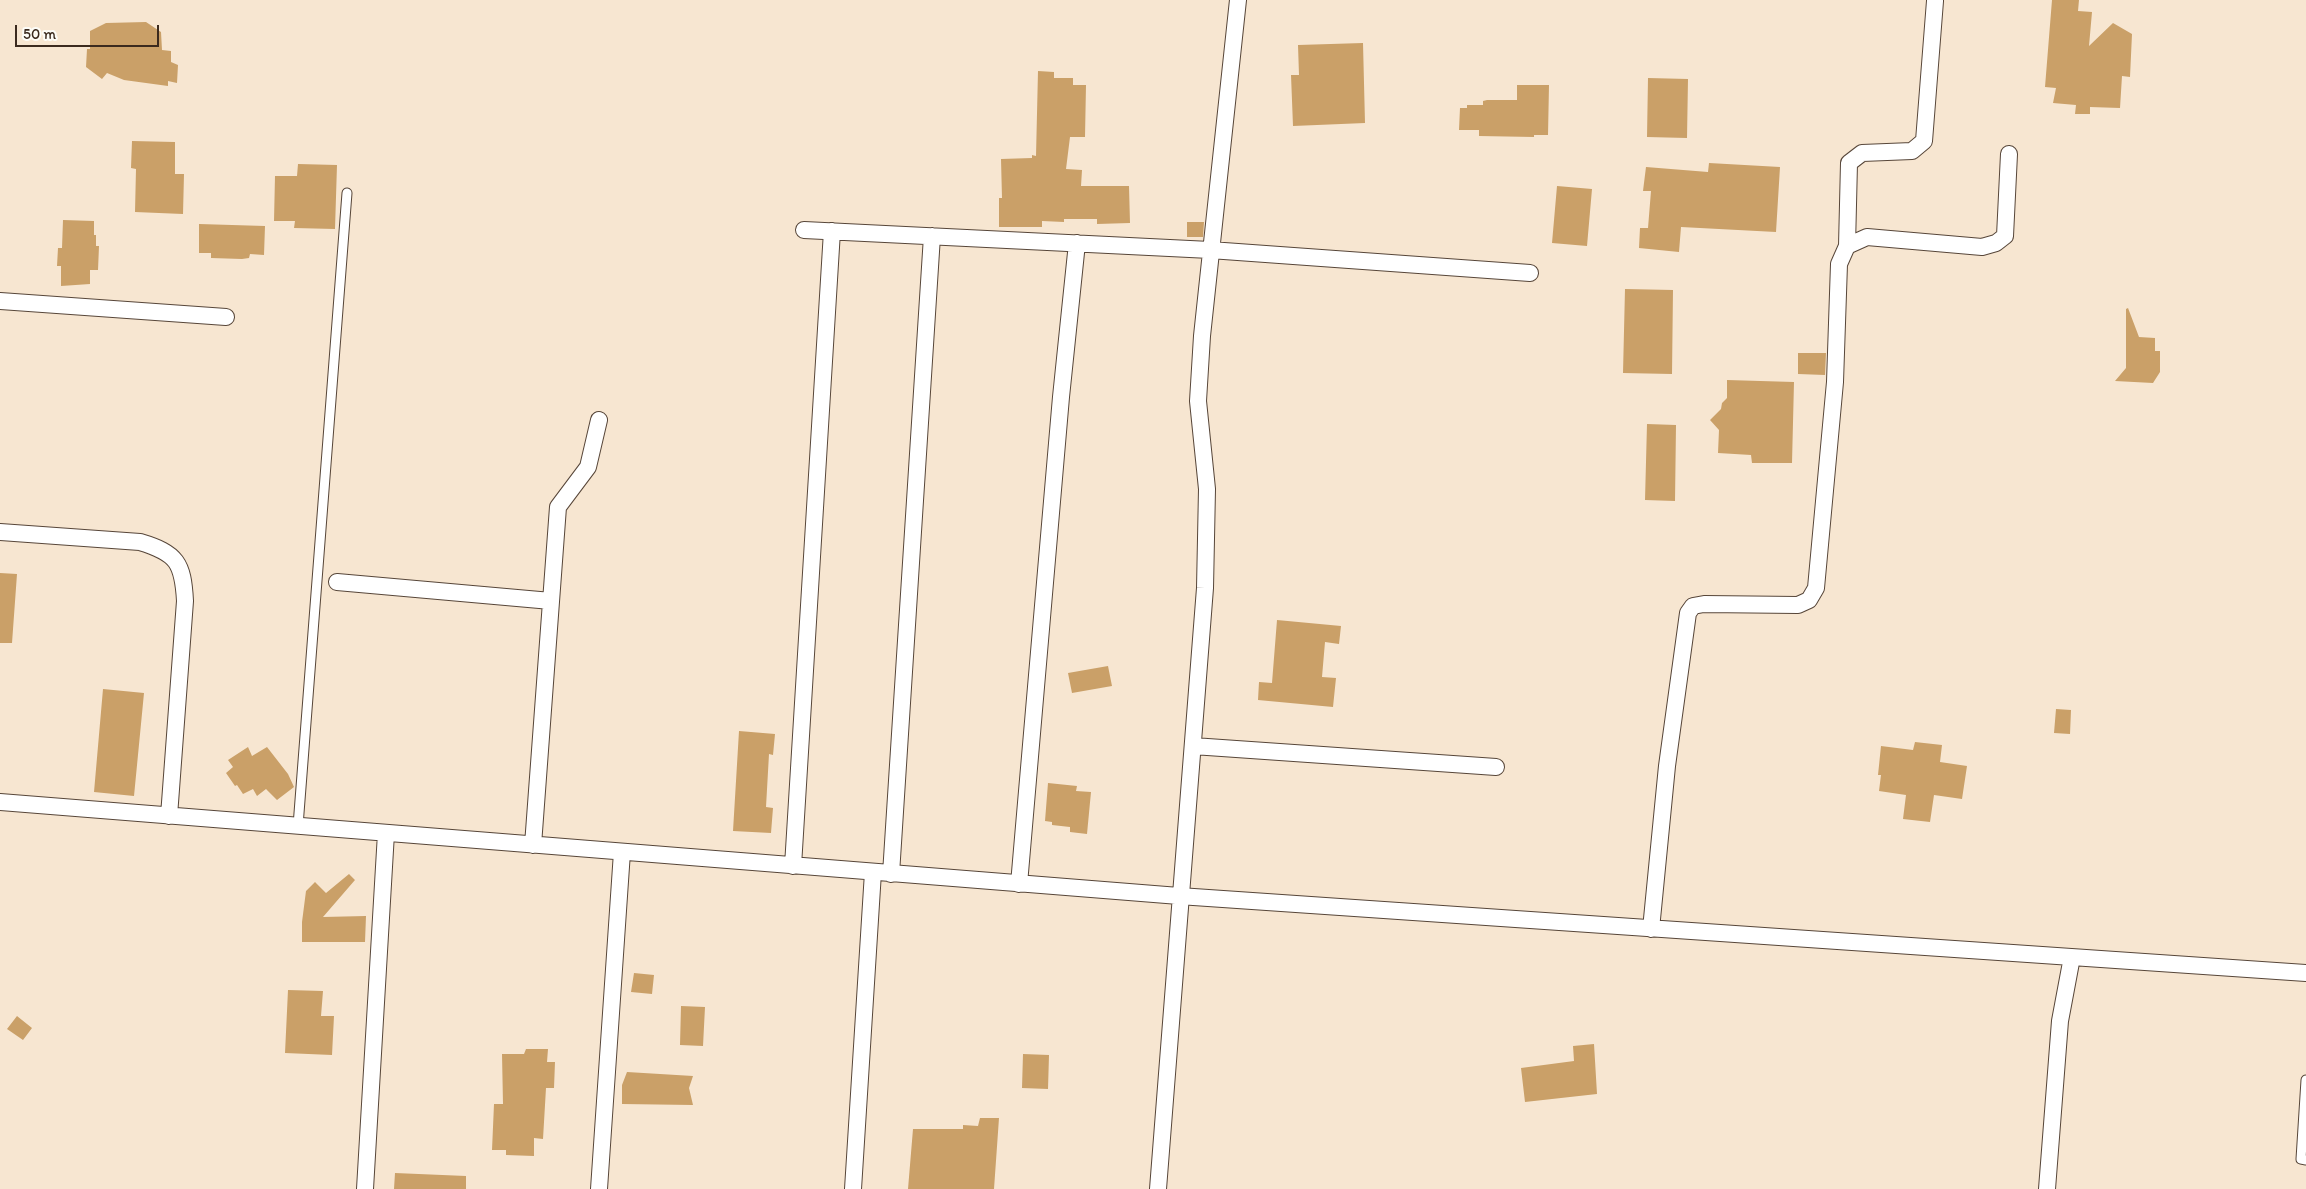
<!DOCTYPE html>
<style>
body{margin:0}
#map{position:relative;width:2306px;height:1189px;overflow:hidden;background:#f7e6d1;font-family:Itim,sans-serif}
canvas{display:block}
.scale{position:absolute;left:15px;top:25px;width:144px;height:22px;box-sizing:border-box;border:2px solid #3b2a1e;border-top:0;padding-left:6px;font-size:15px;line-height:18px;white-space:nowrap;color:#3b2a1e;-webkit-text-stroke:4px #fdfcf7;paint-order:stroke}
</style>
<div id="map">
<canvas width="2306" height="1189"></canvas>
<div class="scale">50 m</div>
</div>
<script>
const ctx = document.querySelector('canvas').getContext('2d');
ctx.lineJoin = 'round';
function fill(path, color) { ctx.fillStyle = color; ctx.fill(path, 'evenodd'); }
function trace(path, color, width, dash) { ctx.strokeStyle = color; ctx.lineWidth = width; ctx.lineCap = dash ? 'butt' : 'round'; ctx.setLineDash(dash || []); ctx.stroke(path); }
fill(new Path2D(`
 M2052 0H2079L2078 11 2092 12 2089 46 2113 23 2132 34 2130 77 2122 76 2120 108 2090 107V114H2075L2076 105 2053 103 2056 88 2045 87Z
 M146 22 161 32 162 50 171 51V62L178 65 177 83 168 81V86L124 80 107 73 102 79 86 67 87 49H90V31L106 23Z
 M1363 43 1365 123 1293 126 1291 75H1299L1298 45Z
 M1038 71 1054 72V78H1073V85H1086L1085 137H1070L1066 169 1082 170 1081 186H1129L1130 223 1097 224V219H1064V222L1042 221V227H999V198H1002L1001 159 1032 158V155L1036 156Z
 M1648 78 1688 79 1687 138 1647 137Z
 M1517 85H1549L1548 135H1534V137L1479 136V130H1459L1460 108H1467V105H1483V101L1487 100H1517Z
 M132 141 175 142V174H184L183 214 135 212 136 169 131 168Z
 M1709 163 1780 167 1776 232 1681 227 1679 252 1639 248 1640 228H1648L1651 191H1643L1646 167 1708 172Z
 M298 164 337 165 335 229 294 228 295 221H274L275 176H297Z
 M1557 186 1592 189 1587 246 1552 243Z
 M63 220 94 221V235H96V246H99L98 270H90V284L61 286V266H57L58 248H62Z
 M1187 222H1204L1203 237H1187Z
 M199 224 265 226 264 255 250 254 249 258 242 259 211 258V253H199Z
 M1625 289 1673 290 1672 374 1623 373Z
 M2128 308 2139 337 2155 338V351H2160V372L2153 383 2115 381 2126 368V309Z
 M1798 353H1826L1825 375 1798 374Z
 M1727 380 1794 382 1792 463H1752L1751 455 1718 453 1719 430 1710 420 1721 409 1722 403 1727 398Z
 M1647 424 1676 425 1675 501 1645 500Z
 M0 573 17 574 12 643H0Z
 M1277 620 1341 626 1339 644 1325 642 1322 677 1336 678 1333 707 1258 700 1259 682 1272 683Z
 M1108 666 1112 686 1072 693 1068 673Z
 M103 689 144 693 134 796 94 792Z
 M2056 709 2071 710 2070 734 2054 733Z
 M739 731 775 734 773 755 769 754 766 807 773 808 771 833 733 831Z
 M1915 742 1942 745 1940 762 1967 766 1962 799 1934 795 1930 822 1903 819 1906 795 1879 791 1881 775H1878L1881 746 1913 750Z
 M248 747 252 756 267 747 288 774 294 787 277 800 266 789 257 796 253 789 243 794 237 785 235 786 226 773 233 767 228 760Z
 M1048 783 1077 786 1076 791 1091 792 1087 834 1070 832V827L1052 825V822L1045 821Z
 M349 874 355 880 323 917 366 916 365 942H302V922L306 891 315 882 326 893Z
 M634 973 654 975 652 994 631 992Z
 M288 990 323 991 321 1016H334L332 1055 285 1053Z
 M681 1006 705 1007 703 1046 680 1045Z
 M17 1016 32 1028 23 1040 7 1029Z
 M1594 1044 1597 1094 1525 1102 1521 1068 1574 1061 1573 1046Z
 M526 1049H548L547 1062H555L554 1088H546L543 1139 534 1138V1156L506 1155V1150H492L494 1104H503L502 1054H524Z
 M1023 1054 1049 1055 1048 1089 1022 1088Z
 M627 1072 693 1076 689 1088 693 1105 622 1104V1085Z
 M980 1118H999L994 1189H908L913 1129H963V1125L978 1126Z
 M395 1173 466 1176V1189H394Z`), '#caa068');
const service = new Path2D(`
 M298 826 347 193
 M2306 1080 2301 1159 2306 1160`);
const minor = new Path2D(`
 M804 230 1210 250 1530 273
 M1847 246 1849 163 1862 153 1912 151 1924 141 1935 1
 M0 301 226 317
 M0 532 140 542C177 553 183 563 185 601L169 816
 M337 582 551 601
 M1193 746 1496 767
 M0 802 1179 896 2306 973
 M533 845 558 507 588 467 599 420
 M793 866 832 231
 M891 874 932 236
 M1019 884 1061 397 1077 243
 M1651 929 1667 766 1688 613 1693 606 1704 604 1798 605 1809 600 1816 588 1835 382 1839 264 1847 246 1867 237 1982 247 1996 243 2005 236 2009 154
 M365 1189 386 833
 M599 1189 622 852
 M853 1189 873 872
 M1158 1189 1205 588 1207 489 1198 401 1202 336 1238 0
 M2047 1189 2060 1021 2072 957`);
trace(service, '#574639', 11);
trace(minor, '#574639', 18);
trace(service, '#fff', 9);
trace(minor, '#fff', 16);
</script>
